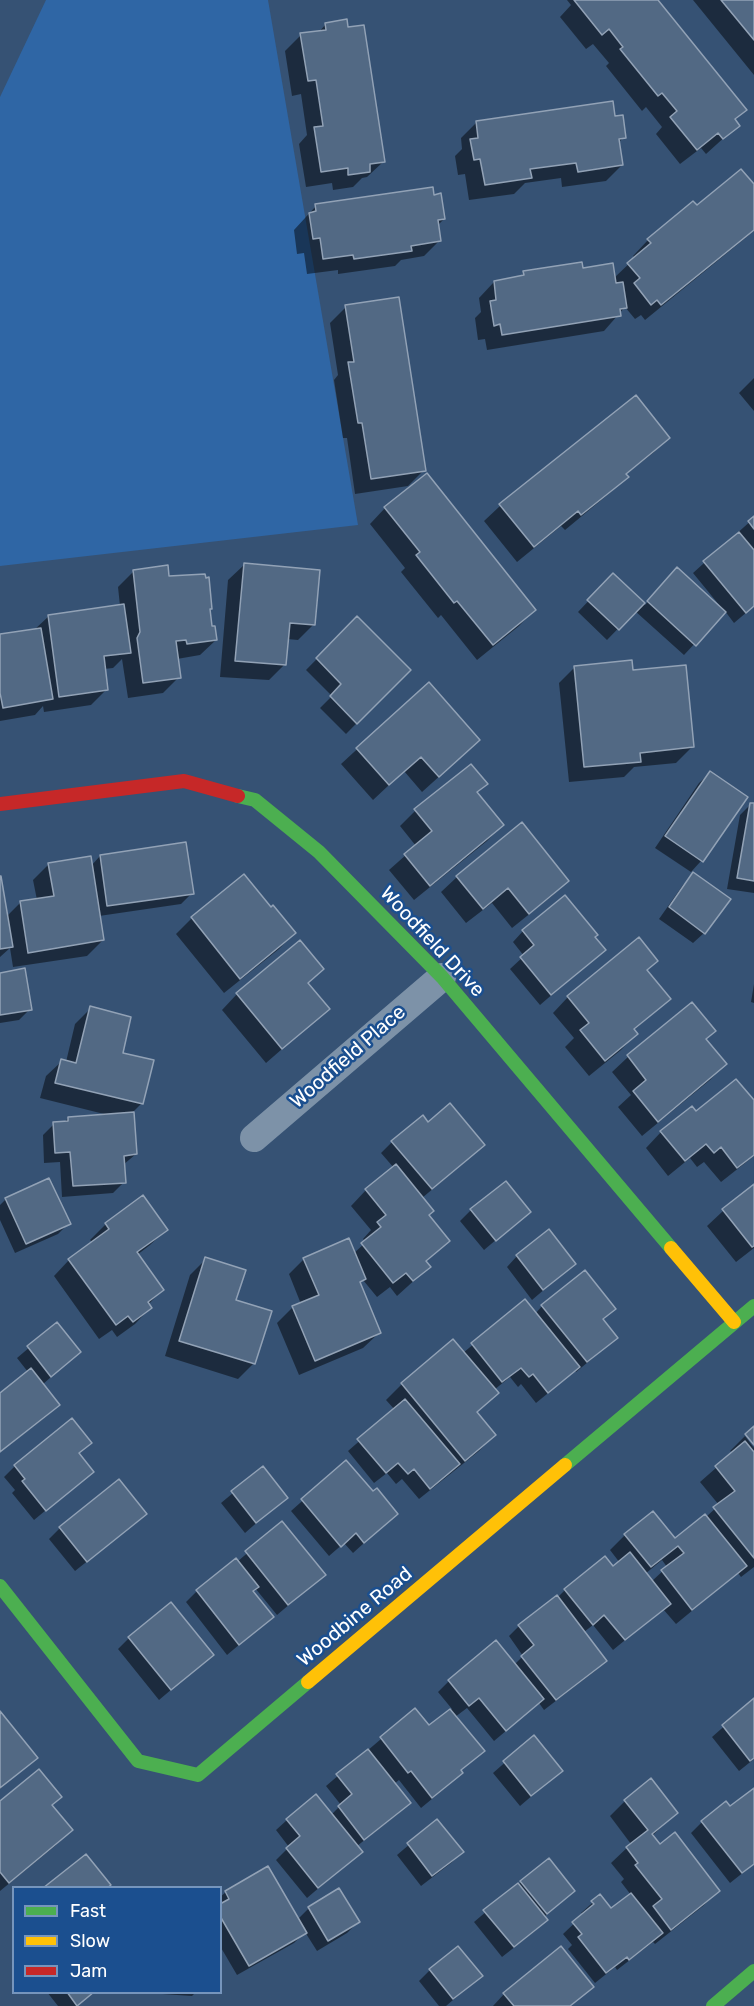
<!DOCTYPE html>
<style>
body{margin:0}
#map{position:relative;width:754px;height:2006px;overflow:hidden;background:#365274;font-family:Rubik,sans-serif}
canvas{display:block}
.legend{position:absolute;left:12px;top:1886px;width:210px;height:108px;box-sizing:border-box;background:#1b4f8f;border:2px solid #7695bc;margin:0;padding:8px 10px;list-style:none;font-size:18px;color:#fff}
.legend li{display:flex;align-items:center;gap:12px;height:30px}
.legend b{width:30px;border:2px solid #7695bc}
</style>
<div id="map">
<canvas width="754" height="2006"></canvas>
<ul class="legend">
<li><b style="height:8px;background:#4caf50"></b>Fast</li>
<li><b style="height:8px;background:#ffc107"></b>Slow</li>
<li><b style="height:8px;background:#c62828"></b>Jam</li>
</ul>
</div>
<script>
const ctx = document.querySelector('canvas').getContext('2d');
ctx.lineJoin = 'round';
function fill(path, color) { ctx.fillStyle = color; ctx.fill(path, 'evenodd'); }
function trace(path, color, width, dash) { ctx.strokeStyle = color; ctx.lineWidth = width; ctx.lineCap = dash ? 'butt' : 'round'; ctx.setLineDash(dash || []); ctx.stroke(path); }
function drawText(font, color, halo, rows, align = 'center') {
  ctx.font = font + ' Rubik,sans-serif'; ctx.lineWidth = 5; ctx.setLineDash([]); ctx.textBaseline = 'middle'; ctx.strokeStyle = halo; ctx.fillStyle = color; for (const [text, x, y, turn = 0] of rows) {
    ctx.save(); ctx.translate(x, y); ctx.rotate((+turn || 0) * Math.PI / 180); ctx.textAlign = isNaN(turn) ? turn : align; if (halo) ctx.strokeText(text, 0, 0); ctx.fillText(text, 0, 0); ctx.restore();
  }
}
fill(new Path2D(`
 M46 0H268L358 525 0 566V97Z`), '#2f66a5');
fill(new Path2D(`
 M567 0H656L745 110 734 121 738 125 706 154 701 148 680 164 656 134 662 127 646 107 642 111 606 66 609 63 593 44 586 49 560 17 571 5Z
 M693 0H754V75Z
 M326 24 383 162 367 177 362 178 353 187 333 190 332 183 306 187 299 144 307 135 301 94 292 96 285 51 301 35 318 33Z
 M614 118 624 137 618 143 622 165 606 181 562 187 561 178 525 183 514 194 469 200 465 174 458 175 455 156 462 149 461 138 476 123Z
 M754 187V231L645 320 641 315 635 319 625 307 604 331 487 350 485 339 478 340 475 318 481 312 479 298 494 282 519 278 524 273 582 270 614 278 635 258 633 256 648 240 693 203 697 207Z
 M433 197 444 219 437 226 439 241 424 256 401 260 395 266 338 274V270L307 274 304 253 297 254 294 230 316 206Z
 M346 307 424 470 408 486 355 494 347 438H343L334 380 338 375 330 323Z
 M754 378V411L739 393Z
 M635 397 668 438 653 453 625 475 627 477 611 492 565 530 561 526 517 562 484 521 500 506Z
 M385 508 534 610 519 626 477 660 441 615 438 618 401 572 405 568 370 524Z
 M754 518V606L734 623 725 611 684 655 635 611 607 640 578 612 613 575 645 605 667 580 719 607 720 606 693 573Z
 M244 565 314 624 298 640 287 639 284 665 269 680 220 677 228 580Z
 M134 571 168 578 211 609 208 611 211 628 216 640 200 655 177 659 179 677 163 693 128 698 122 659 113 668 104 669 107 689 91 705 44 712 43 706 35 715 0 721V636L34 630 49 616 120 606 118 587Z
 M357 618 409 670 346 734 320 708 332 696 306 670Z
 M575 667 631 672 692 747 676 763 634 767 624 777 569 782 559 683Z
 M428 684 463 755 422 792 404 771 373 800 341 764Z
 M470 766 486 784 476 793 502 825 487 841 414 900 389 870 416 846 400 826 415 811Z
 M710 773 746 797 701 861 691 872 655 848 699 783Z
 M751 804 754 805V893L727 889 740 815Z
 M522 824 567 881 552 896 512 928 492 903 466 923 441 892 457 877Z
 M100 856 192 893 181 904 99 916 103 940 87 956 13 967 10 948 0 957V878L6 917 21 902 37 900 33 880 49 864 91 866Z
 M694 874 704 933 693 943 659 919 683 885Z
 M244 876 270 909 294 933 279 949 224 993 176 934 192 918Z
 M523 931 593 937 604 950 540 1005 510 969 524 956 513 942Z
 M322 969 308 984 328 1009 266 1063 222 1010 237 994Z
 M646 971 669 999 633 1031 636 1034 621 1050 589 1076 565 1047 574 1038 553 1013 568 997Z
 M0 974 30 1009 19 1020 0 1023Z
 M754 984V1003L751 1002Z
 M691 1004 705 1040 725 1064 710 1080 642 1136 618 1107 631 1095 612 1072 628 1057Z
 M91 1008 121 1054 141 1104 133 1112 136 1154 123 1165 124 1182 113 1193 62 1197 60 1162 44 1163 43 1135 54 1124 64 1123 68 1118 108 1115 40 1098 46 1076 62 1061 66 1062 75 1024Z
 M754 1103V1156L721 1182 704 1162 697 1167 690 1158 668 1176 646 1148 661 1132 696 1113Z
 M428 1124 472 1156 422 1198 428 1216 448 1241 426 1262 429 1267 397 1296 390 1287 377 1297 363 1280 359 1284 379 1333 363 1348 299 1375 277 1323 293 1307 301 1304 289 1274 304 1259 353 1254 366 1242 363 1239 371 1230 351 1206 366 1190 394 1168 381 1153 392 1142Z
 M754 1186V1248L736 1262 707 1226 723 1211Z
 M143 1198 166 1230 150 1245 137 1255 162 1290 148 1305 150 1308 135 1324 117 1337 112 1330 99 1339 54 1276 69 1260 93 1243 90 1240 106 1224Z
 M6 1199 69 1223 58 1234 15 1253 0 1220V1205Z
 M471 1210 529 1212 484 1250 460 1221Z
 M517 1256 574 1264 532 1300 507 1267Z
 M206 1259 234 1301 254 1363 238 1379 165 1356 190 1275Z
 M525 1301 535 1314 542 1306 614 1309 602 1321 616 1337 605 1348 576 1372 575 1371 536 1403 521 1384 518 1387 510 1377 494 1390 497 1393 476 1413 494 1435 479 1451 419 1499 402 1479 396 1484 387 1473 374 1483 348 1451 395 1410 386 1400 402 1384 453 1341 463 1353Z
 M57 1324 68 1362 42 1385 58 1405 47 1416 0 1452V1395L28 1372 17 1358Z
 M745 1436 754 1448V1567L741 1577 738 1573 676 1624 663 1609 613 1650 593 1625 584 1632 605 1661 595 1671 544 1710 539 1703 494 1741 467 1708 455 1717 483 1751 460 1771 461 1773 450 1784 421 1808 399 1780 394 1784 409 1803 398 1814 357 1846 361 1852 307 1898 276 1860 289 1847 276 1830 287 1820 331 1815 341 1805 326 1786 415 1710 429 1727 452 1709 438 1692 449 1681 514 1665 523 1656 509 1636 519 1626 557 1598 565 1590 613 1568 620 1563 610 1550 625 1535 675 1540 706 1517 719 1505 700 1482 733 1453 730 1451ZM662 1560 667 1567 651 1582 645 1574Z
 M90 1443 78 1454 92 1472 34 1520 12 1493 15 1490 4 1477 15 1466Z
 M346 1462 385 1524 353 1553 344 1543 329 1556 291 1511Z
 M263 1468 286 1497 245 1533 221 1503Z
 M145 1514 134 1524 75 1571 49 1539 60 1528Z
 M282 1523 324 1575 277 1615 255 1588 252 1592 272 1617 227 1655 186 1602 197 1591 236 1560 237 1562Z
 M129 1638 212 1655 159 1700 118 1649Z
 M754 1700V1759L739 1771 712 1737Z
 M0 1713 36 1758 0 1789Z
 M534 1737 561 1771 520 1806 493 1773Z
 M754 1790V1864L730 1883 691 1833 702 1822 730 1808Z
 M625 1801 676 1813 652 1836 659 1846 718 1891 703 1906 655 1944 653 1942 617 1970 615 1967 595 1983 568 1949 572 1945 563 1934 583 1915 581 1913 600 1896 611 1911 631 1895 621 1882 624 1879 611 1863 631 1844 610 1816Z
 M0 1803 51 1806 71 1830 55 1846 0 1891Z
 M437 1821 462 1852 451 1863 421 1886 397 1855Z
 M521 1882 573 1891 544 1917 546 1920 535 1931 502 1957 474 1922Z
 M226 1892 297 1920 309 1908 358 1922 347 1933 317 1951 305 1932 294 1943 237 1975 220 1946V1897Z
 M430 1970 481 1976 446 2006H439L419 1981Z
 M47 1992H92L77 2006H58Z
 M133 1992H196L192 1996Z
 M504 1994 581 1997 570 2006H493Z`), '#0007');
const building = new Path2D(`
 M574 0H658L747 110 735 119 740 126 723 139 718 133 697 150 670 117 677 111 662 93 658 96 620 49 623 47 609 29 602 35Z
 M721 0H754V40Z
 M347 19 348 27 364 25 385 162 370 164V172L348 175V168L321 172 314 127 323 126 316 80 308 81 300 33 326 30 325 23Z
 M613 101 615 116 623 115 626 138 619 139 623 165 578 172 576 163 530 169 532 178 485 185 480 159 474 160 470 139 478 138 476 121Z
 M741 169 754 184V230L661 305 657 300 651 305 634 283 640 278 627 263 651 243 647 239 693 201 697 205Z
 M433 187 434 195 441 193 445 219 438 220 441 241 411 246 412 251 354 259 353 255 323 259 320 238 313 239 309 213 316 211 315 204Z
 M582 262 583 268 613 263 616 283 623 282 627 308 620 309 621 316 502 335 500 324 494 326 490 301 496 300 494 281 524 275 523 271Z
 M399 297 426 471 371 479 362 423H358L348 362H354L345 305Z
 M636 395 670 438 626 474 629 477 581 515 578 511 534 547 499 504Z
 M427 473 536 610 493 645 457 601 454 603 416 555 420 552 384 507Z
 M754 516V529L748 521Z
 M739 532 754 550V606L746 613 703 561Z
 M244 563 320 570 315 625 290 623 286 665 235 661Z
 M168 565 169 576 205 574 206 578 209 577 212 609H210L212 626H215L217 640 187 644 186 640 176 641 181 678 143 683 137 638 140 632 133 570Z
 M677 567 726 612 696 646 647 601Z
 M613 573 645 603 619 630 587 600Z
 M124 604 131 653 104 656 108 690 59 697 48 615Z
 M357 616 411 670 357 724 330 696 341 684 316 658Z
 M41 628 53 699 3 708 0 693V634Z
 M632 660 633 670 686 665 694 747 640 753 641 762 584 767 574 666Z
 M429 682 480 740 439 777 421 757 389 785 356 748Z
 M471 764 488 784 477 792 504 825 430 886 404 854 432 831 414 809Z
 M710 771 748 797 703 862 665 836Z
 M750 803H754V881L737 878Z
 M522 822 569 881 529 914 508 888 483 909 456 876Z
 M186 842 194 894 107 906 100 855Z
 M91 856 104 940 28 953 20 901 54 896 48 863Z
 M693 872 731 899 705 934 669 907Z
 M244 874 271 907 273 905 296 933 240 979 191 917Z
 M0 876H1L13 947 0 949Z
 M565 895 598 935 595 937 606 950 551 995 520 957 534 945 522 930Z
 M639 937 658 961 647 970 671 999 634 1029 638 1034 605 1061 580 1030 589 1023 567 996Z
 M300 940 324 969 308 983 330 1009 282 1049 236 993Z
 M25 968 32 1010 0 1015V973Z
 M692 1002 716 1031 706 1039 727 1064 658 1122 633 1091 646 1080 627 1055Z
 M90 1006 131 1017 123 1053 154 1060 143 1104 55 1083 61 1059 76 1063Z
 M736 1079 754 1100V1155L737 1168 721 1147 714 1153 706 1144 685 1161 660 1131 692 1106 696 1111Z
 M450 1103 485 1145 432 1189 391 1141 423 1115 428 1122Z
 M134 1112 137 1154 124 1156 126 1183 73 1186 70 1152 55 1153 53 1122 68 1121V1117Z
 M396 1164 434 1211 429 1215 450 1241 426 1261 431 1267 413 1281 406 1273 393 1283 361 1243 381 1227 377 1222 386 1215 365 1189Z
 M49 1178 71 1224 26 1244 5 1198Z
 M506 1181 531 1212 496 1241 470 1209Z
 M754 1184V1246L752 1247 722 1209Z
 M143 1195 168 1230 137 1252 164 1290 148 1302 152 1308 133 1322 128 1316 116 1325 68 1259 109 1229 105 1223Z
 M549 1229 576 1264 543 1290 516 1255Z
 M349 1238 366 1279 360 1282 381 1333 315 1361 292 1306 319 1295 303 1258Z
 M205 1257 246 1270 236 1300 272 1311 255 1364 179 1341Z
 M585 1270 616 1309 603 1319 618 1338 587 1362 541 1305Z
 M525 1299 580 1367 548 1393 533 1374 529 1377 521 1368 502 1382 471 1343Z
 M57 1322 81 1352 51 1377 27 1346Z
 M453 1339 499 1393 477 1412 496 1435 465 1461 401 1383Z
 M31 1368 60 1405 0 1452V1393Z
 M405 1399 460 1464 430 1489 414 1469 408 1474 398 1463 386 1473 357 1439Z
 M72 1418 92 1443 79 1453 94 1472 46 1511 22 1481 25 1479 14 1465Z
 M754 1426V1445L745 1434Z
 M745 1441 754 1452V1558L713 1507 735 1491 715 1466Z
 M346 1460 373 1491 377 1488 398 1514 364 1543 356 1533 341 1547 301 1499Z
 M263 1466 288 1498 256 1523 231 1491Z
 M119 1479 147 1514 87 1562 59 1527Z
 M653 1511 675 1538 705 1514 747 1566 692 1610 661 1570 684 1553 678 1546 651 1567 624 1534Z
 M282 1521 326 1575 288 1605 245 1551Z
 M630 1552 671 1604 625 1640 604 1615 593 1625 564 1589 605 1556 613 1566Z
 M236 1558 259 1587 253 1591 274 1617 239 1645 196 1590Z
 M557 1595 607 1661 556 1700 521 1656 534 1645 518 1625Z
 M171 1602 214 1655 171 1690 128 1637Z
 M496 1640 544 1699 506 1731 479 1698 469 1706 448 1680Z
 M754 1698V1758L750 1761 722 1725Z
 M415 1708 429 1725 450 1709 485 1751 461 1770 463 1773 432 1798 411 1771 408 1773 380 1737Z
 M0 1711 38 1758 0 1788Z
 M534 1735 563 1771 531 1796 503 1761Z
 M368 1749 411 1803 364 1840 338 1806 352 1794 336 1774Z
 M39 1769 62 1797 52 1805 73 1830 9 1883 0 1872V1801Z
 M651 1778 678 1813 652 1834 660 1844 675 1832 720 1891 671 1930 653 1906 662 1899 635 1865 638 1863 626 1847 648 1830 624 1800Z
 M754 1788V1864L742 1873 701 1821 726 1801 730 1806Z
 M316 1794 363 1852 318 1888 286 1848 300 1836 286 1819Z
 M437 1819 464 1852 432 1876 407 1843Z
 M86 1854 111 1885 107 1888H43Z
 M549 1858 575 1891 547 1914 520 1881Z
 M268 1866 307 1933 249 1966 220 1916V1904L229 1899 225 1891Z
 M518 1883 548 1920 514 1947 483 1910Z
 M339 1888 360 1922 328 1941 308 1907Z
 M631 1893 663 1933 629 1960 627 1957 606 1973 578 1937 582 1934 572 1922 594 1904 591 1901 600 1894 611 1908Z
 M458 1946 483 1976 453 1999 429 1969Z
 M561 1946 594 1987 570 2006H514L503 1993Z
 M67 1992H94L77 2006Z`);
fill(building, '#526984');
trace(building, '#92a2b6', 1.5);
trace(new Path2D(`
 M254 1138 442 977`), '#7d92a8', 28);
trace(new Path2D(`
 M238 796 255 800 319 852 442 977 671 1248
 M565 1465 754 1306
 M0 1586 138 1761 198 1775 308 1682
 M713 2006 754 1971`), '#4caf50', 14);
trace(new Path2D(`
 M671 1248 734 1322
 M308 1682 565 1465`), '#ffc107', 14);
trace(new Path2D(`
 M0 804 184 781 238 796`), '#c62828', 14);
drawText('20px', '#fff', '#1b4f8f', [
 ["Woodfield Drive",432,942,47],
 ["Woodfield Place",348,1057,-41],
 ["Woodbine Road",355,1617,-40]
]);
</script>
